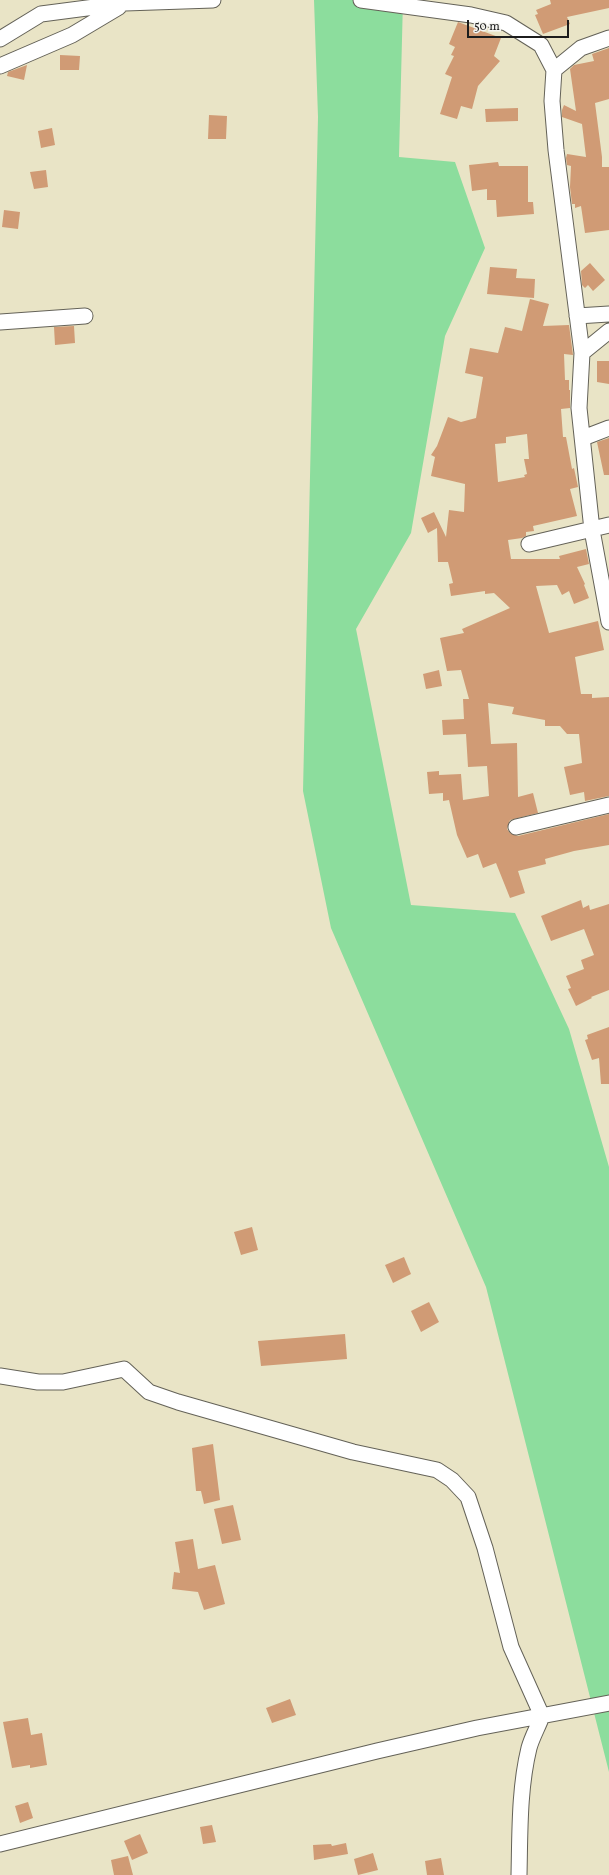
<!DOCTYPE html>
<style>
body{margin:0}
#map{position:relative;width:609px;height:1875px;overflow:hidden;background:#e9e4c6;font-family:Vollkorn,serif}
canvas{display:block}
.scale{position:absolute;left:467px;top:20px;width:102px;height:18px;box-sizing:border-box;border:2px solid #1c1c1c;border-top:0;padding-left:5px;font-size:12px;line-height:14px;white-space:nowrap;color:#1c1c1c;-webkit-text-stroke:3px #f6f6f2;paint-order:stroke}
</style>
<div id="map">
<canvas width="609" height="1875"></canvas>
<div class="scale">50 m</div>
</div>
<script>
const ctx = document.querySelector('canvas').getContext('2d');
ctx.lineJoin = 'round';
function fill(path, color) { ctx.fillStyle = color; ctx.fill(path, 'evenodd'); }
function trace(path, color, width, dash) { ctx.strokeStyle = color; ctx.lineWidth = width; ctx.lineCap = dash ? 'butt' : 'round'; ctx.setLineDash(dash || []); ctx.stroke(path); }
fill(new Path2D(`
 M314 0H403L399 157 455 162 485 248 445 336 411 533 356 629 411 905 515 913 569 1029 609 1167V1772L486 1287 331 928 303 791 318 117Z`), '#8cdd9d');
fill(new Path2D(`
 M550 0H609V8L567 17 570 24 543 34 535 15 538 14 536 10 551 4Z
 M458 22 501 38 494 56 500 61 478 86 472 109 461 106 457 119 440 114 452 77 445 74 454 56 451 55 455 47 449 44Z
 M609 48V99L595 103 602 157V167H609V230L585 233 581 206 575 208V204H572L570 187 571 166 567 165 566 158 567 154 586 157 582 124 562 117V110L564 105 576 111 570 69 574 65 594 61 592 54Z
 M60 55 80 56 79 70H60Z
 M27 65 24 80 7 76 8 72Z
 M518 108V121L486 122 485 109Z
 M209 115 227 116 226 139H208Z
 M52 128 55 145 41 148 38 131Z
 M498 162 499 166H528V202H533L534 214 497 217 496 200H487V189L472 191 469 165Z
 M46 170 48 187 34 189 30 172Z
 M4 210 20 212 18 229 2 227Z
 M590 263 605 280 593 291 588 285 585 288 582 285 581 271Z
 M490 267 517 269 516 278 535 279 534 298 487 294Z
 M530 299 549 304 543 326 569 325 573 355 564 354 565 380H569V390H570V408L561 409 563 437H566L572 469 574 468 578 487 570 489 577 516 533 526 534 531 526 532V536L522 538 508 540 511 559H560L559 556 586 549 589 564 577 567 585 584 584 585 589 598 574 604 569 591 562 595 557 585 536 586 549 633 598 621 604 650 575 657 581 694H592V698L609 697V796L585 801 584 792 570 795 564 767 582 763 579 734H567L560 726H545V720L512 714 514 707 488 703 491 744 517 743 518 797 533 793 538 813 510 820 507 829 510 833 518 836 609 814V845L574 851 545 859 546 864 518 871 525 893 510 898 496 863 483 868 478 854 467 858 457 835 449 800 443 801V793L429 794 427 772 439 771V775L461 774 463 800 489 796 487 766 468 767 466 734 443 735 442 720 464 719 463 699H469L461 670 447 671 440 638 464 633 462 629 510 608 494 593 485 594V591L451 596 449 584 453 583 448 562H438L437 528 428 533 421 518 434 512 446 537 449 510 464 512 465 484 431 476 435 457 431 455 437 446 448 417 461 422 476 418 483 377 465 373 470 348 498 353 505 327 522 331ZM527 434 529 459H524L527 474 524 475 525 477 498 482 495 444 506 443V437Z
 M74 326 75 343 55 345 54 327Z
 M597 361H609V384L597 382Z
 M609 438V475H604L597 442Z
 M439 670 442 686 426 689 423 674Z
 M581 900 583 908 589 905 590 910 609 904V990L591 997 592 998 576 1006 568 989 571 988 566 976 584 969 581 960 594 955 584 929 551 941 541 916Z
 M609 1027V1084H601L599 1058 592 1060 585 1040 588 1039 587 1035Z
 M252 1227 258 1250 241 1255 234 1232Z
 M404 1257 411 1274 393 1283 385 1265Z
 M429 1302 439 1322 421 1332 411 1311Z
 M345 1334 347 1359 261 1366 258 1341Z
 M213 1444 220 1500 204 1504 201 1491H196L192 1448Z
 M233 1505 241 1540 222 1544 214 1509Z
 M193 1539 198 1569 215 1565 225 1604 204 1610 198 1592 172 1589 174 1572 180 1573 175 1542Z
 M290 1699 296 1715 272 1723 266 1708Z
 M28 1718 31 1735 42 1733 47 1765 30 1768V1765L12 1768 3 1722Z
 M28 1802 33 1818 20 1823 15 1806Z
 M212 1825 216 1842 203 1844 200 1827Z
 M140 1834 148 1853 132 1860 124 1841Z
 M346 1843 348 1854 314 1860 313 1845 331 1844 332 1846Z
 M373 1853 378 1870 358 1875 354 1859Z
 M128 1856 133 1875H114L111 1860Z
 M441 1858 444 1875H427L425 1861Z`), '#d09b75');
const minor = new Path2D(`
 M361 0 471 15 506 23 541 45 554 70
 M609 38 581 48 554 70 552 101 556 150 582 353 579 408 592 530 609 622
 M0 39 41 14 125 3 213 0
 M0 66 72 35 119 7
 M577 316 609 314
 M0 322 85 316
 M582 353 609 331
 M583 438 609 428
 M529 544 609 525
 M516 827 609 805
 M0 1376 38 1382H63L124 1369 149 1392 178 1402 353 1452 437 1470 452 1480 468 1497 485 1548 511 1647 542 1716C538 1727 532 1737 529 1748 519 1789 520 1833 519 1875
 M0 1844 377 1751 477 1728 609 1703`);
trace(minor, '#646258', 17);
trace(minor, '#fff', 15);
</script>
